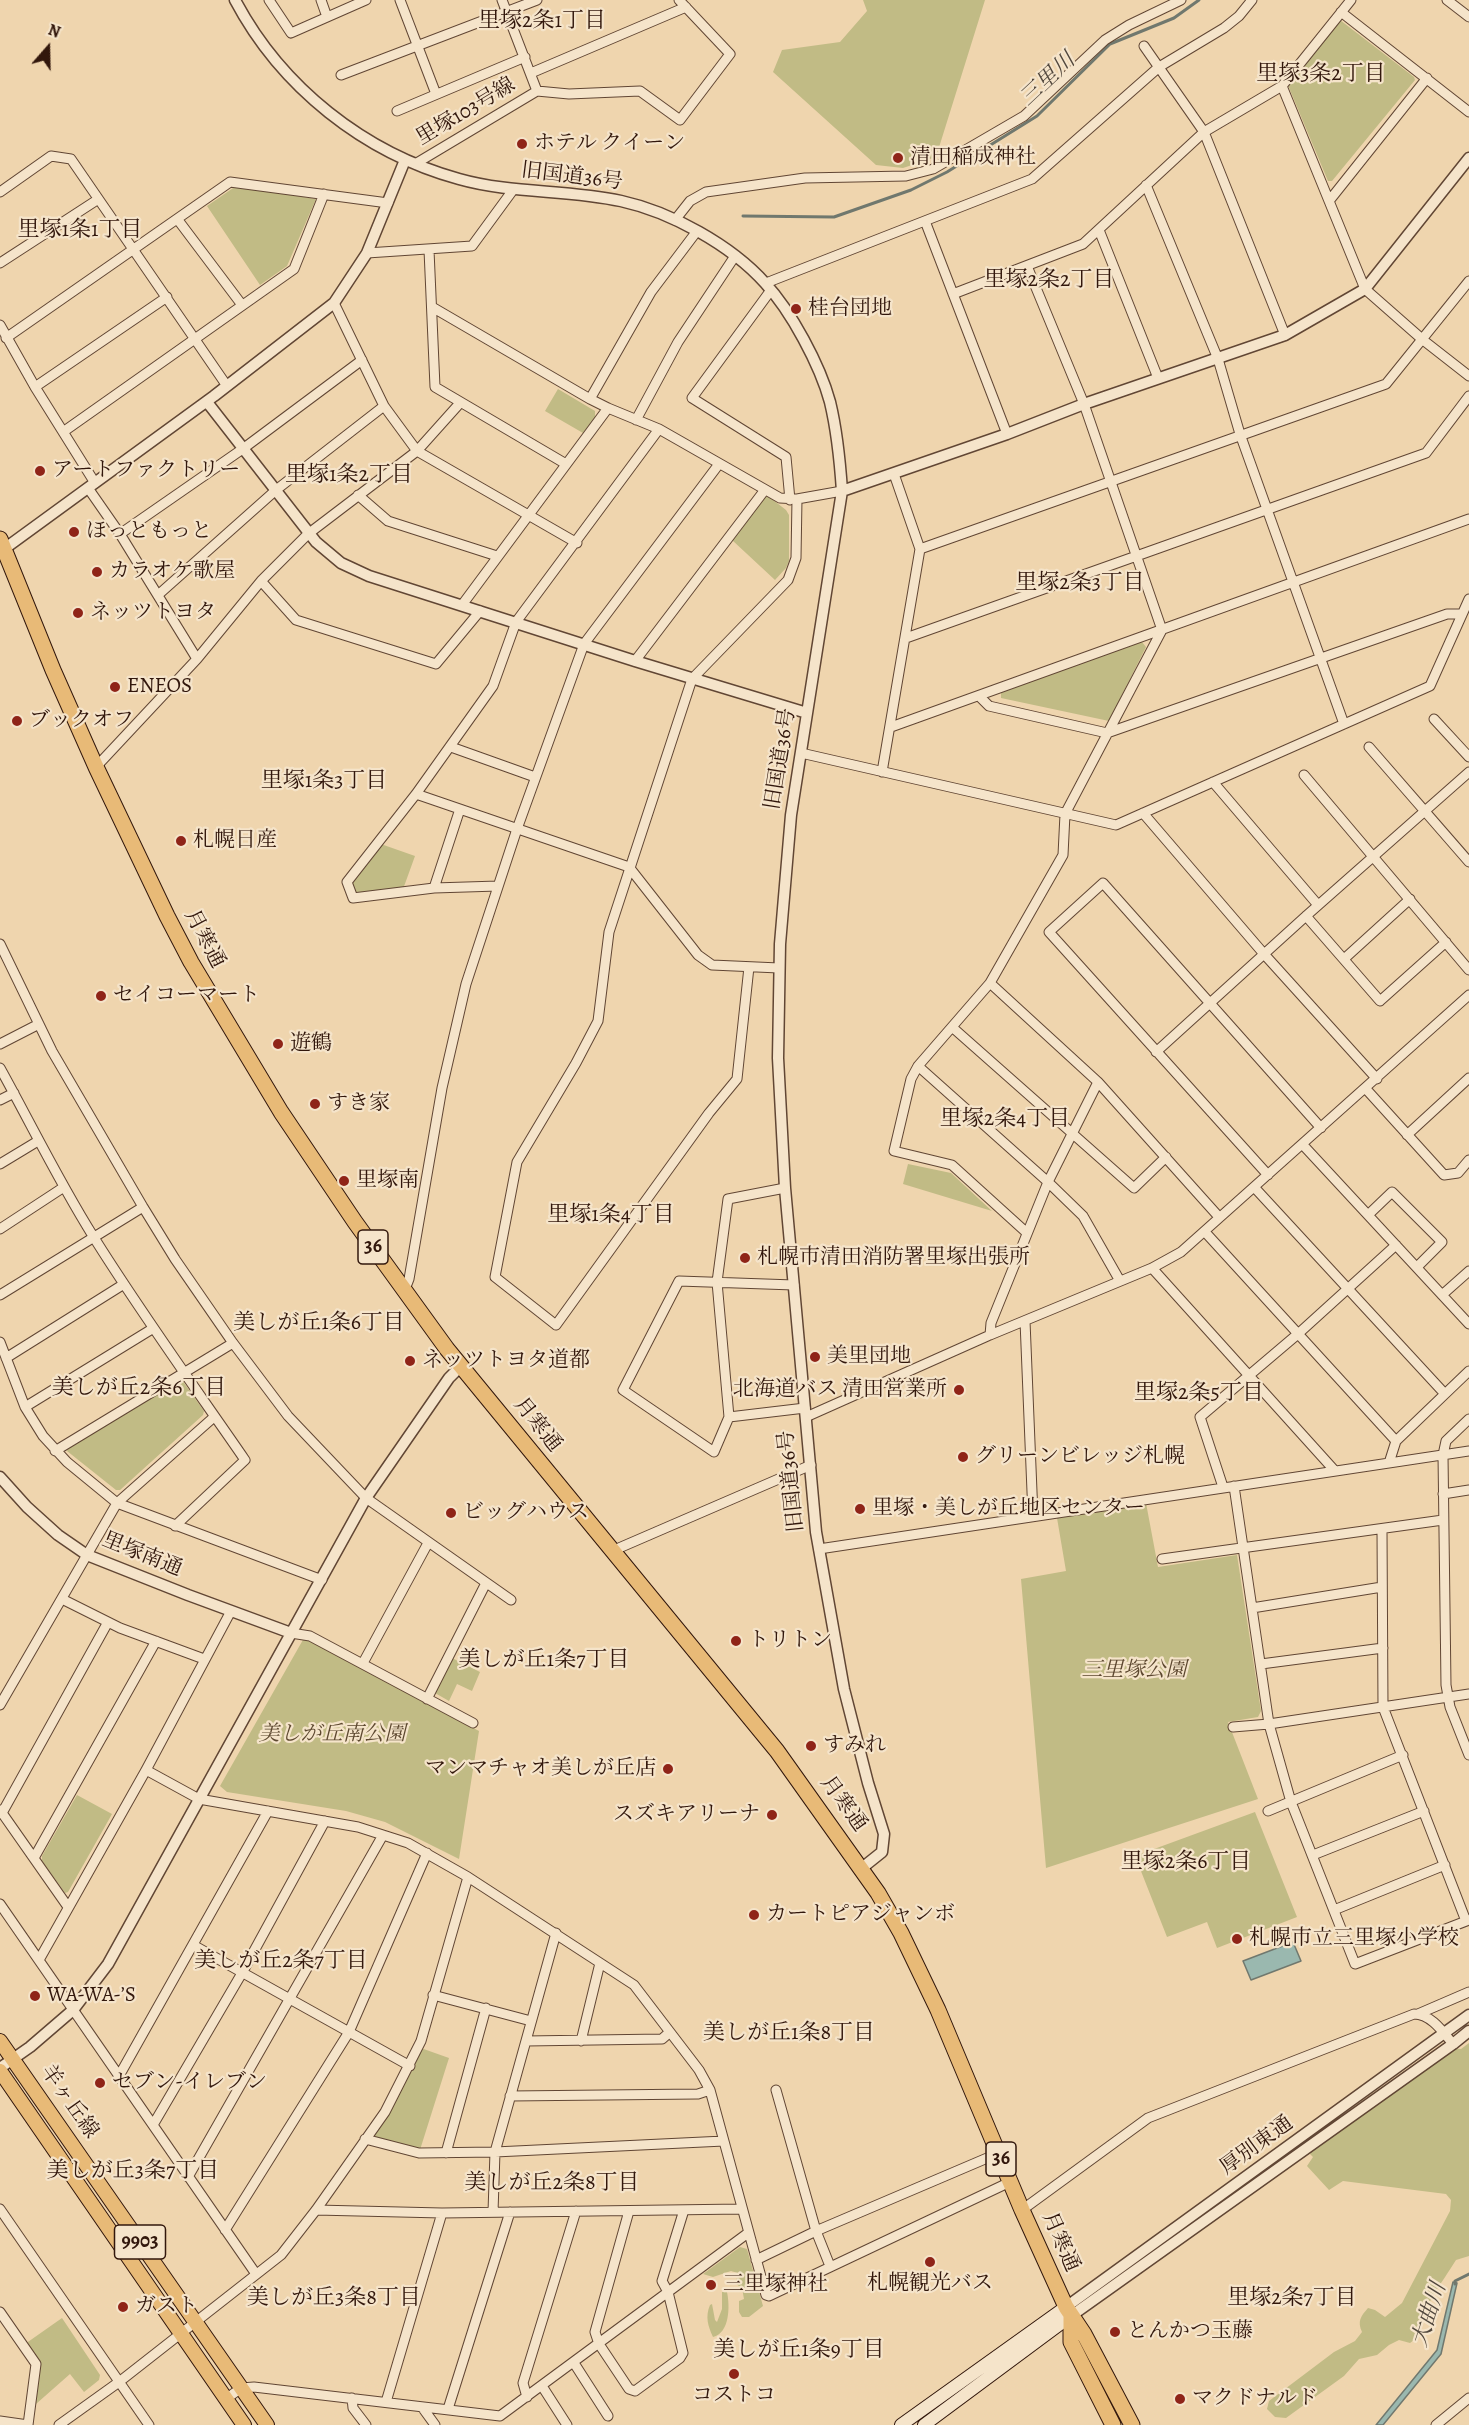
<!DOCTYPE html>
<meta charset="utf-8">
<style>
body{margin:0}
#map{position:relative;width:1469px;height:2425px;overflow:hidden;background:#efd5ae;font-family:Alegreya,serif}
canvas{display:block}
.north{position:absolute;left:18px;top:18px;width:60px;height:60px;-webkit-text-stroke:4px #f5e4ca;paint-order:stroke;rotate:20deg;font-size:16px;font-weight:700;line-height:24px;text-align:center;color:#32170c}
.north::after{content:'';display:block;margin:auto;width:21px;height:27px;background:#32170c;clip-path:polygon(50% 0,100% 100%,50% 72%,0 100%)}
</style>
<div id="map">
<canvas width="1469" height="2425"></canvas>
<div class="north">N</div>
</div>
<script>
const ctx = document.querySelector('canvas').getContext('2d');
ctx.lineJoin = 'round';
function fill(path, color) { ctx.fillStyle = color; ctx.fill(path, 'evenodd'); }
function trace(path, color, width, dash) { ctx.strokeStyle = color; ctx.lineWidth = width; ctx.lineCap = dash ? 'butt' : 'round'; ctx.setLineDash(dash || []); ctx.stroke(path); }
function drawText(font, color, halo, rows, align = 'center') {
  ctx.font = font + ' Alegreya,"Noto Serif JP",serif'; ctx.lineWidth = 4.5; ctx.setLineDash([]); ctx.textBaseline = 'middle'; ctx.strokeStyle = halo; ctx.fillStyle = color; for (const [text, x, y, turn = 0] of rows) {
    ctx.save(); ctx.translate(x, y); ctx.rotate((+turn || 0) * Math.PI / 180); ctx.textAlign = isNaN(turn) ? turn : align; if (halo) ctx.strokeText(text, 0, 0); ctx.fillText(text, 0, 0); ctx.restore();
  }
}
fill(new Path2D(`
 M863 0H985L936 157 903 168 876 165 773 72 782 50 840 42 867 11Z
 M1340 20 1414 77 1415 80 1332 181H1328L1287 83Z
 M236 186 316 199 287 266 260 285 207 206Z
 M558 389 595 411V418L583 433 545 411Z
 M768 496 786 510 789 515V561L786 568 775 580 732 540 763 497Z
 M1142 642 1146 647 1109 721 1001 698V691Z
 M378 843 415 856 402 892 353 898 347 882Z
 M908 1164 951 1173 992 1211 903 1184Z
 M176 1379 182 1380 204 1411 203 1415 120 1490H116L67 1451 68 1447Z
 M1146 1503 1158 1567 1237 1555 1261 1711 1258 1717 1228 1722 1258 1799 1046 1868 1021 1579 1066 1571 1057 1518Z
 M304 1638 479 1731 459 1859 385 1822 346 1811 227 1792 220 1786Z
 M450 1657 480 1672 472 1691 457 1684 449 1701 435 1693Z
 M77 1795 112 1814 68 1892 65 1893 42 1861V1856Z
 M1255 1812 1297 1917 1217 1948 1207 1922 1167 1937 1135 1856Z
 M1469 2033V2256L1456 2260C1442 2283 1420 2310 1418 2337L1410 2343 1399 2340 1389 2345 1377 2355 1359 2359 1344 2376 1286 2418 1275 2417 1267 2409 1269 2401 1334 2352 1355 2341 1362 2332C1357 2321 1361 2316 1368 2308L1375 2310 1385 2317 1402 2303 1450 2211 1451 2200 1446 2194 1343 2181 1329 2190 1307 2166 1313 2157 1310 2154 1313 2149 1451 2048 1461 2049 1469 2043Z
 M418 2047 449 2058 419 2153 365 2139Z
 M740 2247 747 2249 763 2306 749 2317H742L739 2312V2301L744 2299 742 2288 736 2284V2279L744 2275 731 2271 713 2277 703 2274Z
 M722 2292H727C730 2306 730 2333 713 2337 708 2326 705 2317 710 2305L712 2304 715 2320 717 2322 722 2309Z
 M62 2318 100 2375 99 2380 84 2392 70 2374 36 2404 39 2364 25 2344Z`), '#c1bb85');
const water = new Path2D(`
 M1293 1942 1301 1961 1251 1980 1243 1961Z
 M1453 2282 1457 2283 1441 2354 1383 2425H1376L1437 2350Z`);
fill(water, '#9ab8af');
trace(water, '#70786e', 1.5);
trace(new Path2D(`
 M743 216 834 217 911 190 947 172 1037 116 1110 44 1174 18 1199 0
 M1455 2284V2281L1469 2274`), '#70786e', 3);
const minor = new Path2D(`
 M269 0 291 33 366 0
 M321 0 327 17
 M400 0 436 94
 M502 0 537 91
 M1447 0 1469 17
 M1341 12 1469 112
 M1144 46 1204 132 1285 335
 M531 73 686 7
 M341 75 537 0
 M1282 86 1365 289 1423 340 1469 376
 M537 91 569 94 640 91 680 120 730 54 679 0
 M397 111 525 57
 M415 164 537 91
 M1146 185 1218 359 1240 434 1344 724
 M0 192 51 156 71 159 227 386
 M1329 201 1427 78
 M178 220 242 305
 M675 220 690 201 706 192 805 178 906 176 933 169 1024 116 1105 40 1129 25 1181 0
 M925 221 1007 434
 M1099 230 1158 378
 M429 250 435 387 566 464
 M367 253 472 246 513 190
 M0 263 97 200
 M1027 266 1084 404 1162 630 1065 814 1063 855 990 983 918 1066 911 1079 894 1151 952 1165 1027 1233
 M766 283 1032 179 1159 67 1224 28 1239 16 1252 0
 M771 290 692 398 786 457 790 500
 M953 294 1083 244 1204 132 1282 86 1351 0
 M334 303 384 406 417 451 577 543
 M432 307 590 399 608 408 659 429 780 498 797 499 842 491
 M0 325 35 387 95 483
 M6 338 230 182 388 203
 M35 387 167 297
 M590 399 651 292 697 231
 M636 420 678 342 735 256
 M63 432 294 269 324 194
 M88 488 120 534 197 659
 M358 495 388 521 497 556
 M120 534 244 448 362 360
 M920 549 1386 384 1469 281
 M261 581 296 620 436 664 480 611
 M158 595 276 490 384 406
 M462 605 608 408
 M906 638 1426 453 1469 396
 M635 661 764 491
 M979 696 989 706 1107 733 1447 614H1462
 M1434 719 1469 757
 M891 727 1469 519
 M451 747 535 777
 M1369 747 1469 862
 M801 753 1116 825 1430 686 1469 599
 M96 767 197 659 261 581 308 534 417 451 460 403
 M882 772 920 549 894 474
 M1304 775 1469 970
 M1213 782 1318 905
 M416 794 629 867 698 955 712 965 779 968
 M1143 813 1264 954 1377 1079
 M498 886 434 888 353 898 347 882 416 794 493 686 516 622 659 429
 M434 888 460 809
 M1306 916 1380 1001 1446 942
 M0 944 52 1051 143 1207 175 1259 233 1343 288 1416 366 1498 511 1600
 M1344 959 1410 899
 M749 967 737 1079 709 1113 556 1325 495 1277 517 1162 576 1063 598 1021 609 932 692 679 788 580 796 558 797 499
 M990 983 1098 1082
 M952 1027 1134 1188 1166 1157
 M0 1044 39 1024
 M1156 1052 1306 916 1469 772
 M918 1066 1048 1182 1083 1216 1120 1281
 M0 1068C31 1124 59 1182 93 1236 141 1313 194 1386 245 1460L175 1526
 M1366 1089 1444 1175 1458 1173 1469 1160
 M0 1100 14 1093
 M1407 1135 1469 1078
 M1303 1145 1469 1324
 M0 1164 38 1141
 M1268 1175 1049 932 1103 883 1321 1128
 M1254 1187 1445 1394
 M785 1188 728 1199 717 1282 729 1417 714 1452 623 1390 679 1281 794 1285
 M1368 1215 1392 1192 1442 1242 1417 1267
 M0 1229 64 1187
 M1205 1232 1396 1441
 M1152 1268 1335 1471
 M404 1292 409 1279 442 1088 466 984 517 829 584 644 719 464
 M0 1295 143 1207
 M1442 1295 1469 1271
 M1025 1321 1033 1516
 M990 1335 991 1323 1048 1182 1098 1082 1219 1217
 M0 1342 25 1407 43 1436 67 1462 117 1503 322 1580
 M6 1358 124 1284
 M25 1407 152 1329
 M729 1417 805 1408
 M806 1417 990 1335 1152 1268 1181 1252 1469 995
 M1469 1419 1446 1441 1443 1455 1446 1685 1450 1707 1469 1755
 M55 1451 233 1343
 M1389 1463 1396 1441 1469 1371
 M1234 1486 1269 1724 1291 1802 1355 1964 1469 1920
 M1223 1487 1200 1417 1299 1333 1396 1245
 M1443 1494 1469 1490
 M1382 1530 1383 1707 1466 1921
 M819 1549 1469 1451
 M612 1551 811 1465
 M1162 1559 1443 1520
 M62 1599 120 1628 204 1659
 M1252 1608 1382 1587
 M291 1633 310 1636 473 1723
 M363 1663 428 1543
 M1261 1664 1383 1648
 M427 1699 486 1583
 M0 1705 117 1503 214 1417
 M1233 1727 1269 1724 1469 1694
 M0 1810 68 1907
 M1268 1811 1403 1755
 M2 1813 108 1622
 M1313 1855 1424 1811
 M34 1858 156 1641
 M468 1877 634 1985 699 2070 710 2090 766 2295 769 2296 1010 2182
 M0 1904 256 2274
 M1334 1910 1445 1865
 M193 1945 410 2066
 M39 1960 146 1770 231 1611
 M433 1995 531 2021
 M1418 2014 1469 1992
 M526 2041 662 2039 670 2032
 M581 2041 600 1963
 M119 2076 268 1811
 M776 2090 816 2231 830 2266
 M510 2096 698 2094 710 2090
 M153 2125 242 1973 325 1821
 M365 2139 419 2153 495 2152 724 2141
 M446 2153 486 2008
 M188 2177 383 1835
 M0 2209 149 2425
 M316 2210 442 2213
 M1022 2210 1148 2118 1414 2014C1431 2014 1443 2032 1453 2044
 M629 2211 595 2332 599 2344 629 2389 635 2391 680 2358 683 2353 668 2292 662 2281 684 2210
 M493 2212 495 2152 556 1933
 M225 2230 349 2032 427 1853
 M756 2260 816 2231 999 2153
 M0 2312 36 2364 28 2425
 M574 2363 608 2416
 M542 2386 567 2425
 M527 2397 523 2383 576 2211
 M352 2398 353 2408 366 2425
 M226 2399 241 2388 254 2387 500 2416 748 2233
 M386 2402 442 2213 742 2209
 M422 2407 435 2425
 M448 2409 510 2212
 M0 2421 28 2425
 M59 2425 119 2382 281 2255 316 2210 385 2112 421 2041 468 1877 408 1843 358 1827 199 1799 146 1770
 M1436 2425 1469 2398`);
const tertiary = new Path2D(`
 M235 0C281 87 364 153 459 179 512 194 567 189 621 201 671 212 731 245 765 283 791 311 820 365 830 402 837 431 840 461 842 491L791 815 780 944 778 1058 785 1188 816 1532 844 1689 868 1783 884 1834 882 1852 862 1868
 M207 402 316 542 341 563 369 576 635 661 807 713
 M842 491 1007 434 1084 404 1285 335 1365 289 1469 158
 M0 552 214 396 334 303 367 253 405 160
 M0 1477 27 1507 58 1535 87 1555 188 1595 291 1633
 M0 2068 30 2047 73 2010 108 1964 366 1498 449 1378 461 1366
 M1066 2307 1469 2015
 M1071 2316 1453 2044 1469 2031`);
const secondary = new Path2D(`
 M901 2425 1066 2307
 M924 2425 1071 2316`);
const primary = new Path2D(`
 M0 2041 267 2425
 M0 2071 244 2425`);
const trunk = new Path2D(`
 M0 539 53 670 96 767 167 916 191 962 281 1112 355 1222 447 1349 777 1751 878 1893 901 1933 938 2010 1022 2210 1066 2307 1084 2334 1132 2425
 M1071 2316V2342L1113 2425`);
trace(minor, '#614634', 11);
trace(tertiary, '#614634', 13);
trace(secondary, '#32170c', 14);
trace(primary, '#32170c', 16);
trace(trunk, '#32170c', 17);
trace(minor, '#f5e4ca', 9);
trace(tertiary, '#f5e4ca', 10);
trace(secondary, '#f5e4ca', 12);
trace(primary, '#e8ba77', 14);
trace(trunk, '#e8ba77', 15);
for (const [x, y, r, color] of [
 [522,144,6,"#8f2418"],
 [898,158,6,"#8f2418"],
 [796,309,6,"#8f2418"],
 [40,471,6,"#8f2418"],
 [74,532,6,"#8f2418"],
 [97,572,6,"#8f2418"],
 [78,613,6,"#8f2418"],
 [115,687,6,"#8f2418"],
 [17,721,6,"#8f2418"],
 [181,841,6,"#8f2418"],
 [101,996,6,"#8f2418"],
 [278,1044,6,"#8f2418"],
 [315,1104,6,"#8f2418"],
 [344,1181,6,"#8f2418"],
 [745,1258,6,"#8f2418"],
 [815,1357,6,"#8f2418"],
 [410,1361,6,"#8f2418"],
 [959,1390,6,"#8f2418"],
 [963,1457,6,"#8f2418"],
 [860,1509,6,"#8f2418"],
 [451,1513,6,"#8f2418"],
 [736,1641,6,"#8f2418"],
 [811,1746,6,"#8f2418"],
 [668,1769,6,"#8f2418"],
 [772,1815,6,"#8f2418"],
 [754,1915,6,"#8f2418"],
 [1237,1939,6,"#8f2418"],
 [35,1996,6,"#8f2418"],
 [100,2083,6,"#8f2418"],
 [930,2262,6,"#8f2418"],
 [711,2285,6,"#8f2418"],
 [123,2307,6,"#8f2418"],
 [1115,2332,6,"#8f2418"],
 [734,2374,6,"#8f2418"],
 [1180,2399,6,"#8f2418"]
]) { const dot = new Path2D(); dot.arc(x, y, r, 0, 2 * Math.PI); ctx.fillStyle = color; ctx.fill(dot); trace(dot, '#f5e4ca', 2); }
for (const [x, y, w] of [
 [373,1247,30],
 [1001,2159,30],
 [140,2242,51]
]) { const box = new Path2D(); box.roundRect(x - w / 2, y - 17, w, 34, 4.5); ctx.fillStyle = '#f5e4ca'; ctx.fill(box); trace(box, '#32170c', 1.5); }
drawText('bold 20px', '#32170c', null, [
 ["36",373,1247],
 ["36",1001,2159],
 ["9903",140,2242]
]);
drawText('21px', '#32170c', '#f5e4ca', [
 ["里塚103号線",466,112,-31],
 ["旧国道36号",572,177,7],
 ["旧国道36号",781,759,-81],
 ["月寒通",204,939,62],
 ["月寒通",537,1425,51],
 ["旧国道36号",792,1481,-96],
 ["里塚南通",142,1555,22],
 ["月寒通",843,1804,54],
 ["羊ヶ丘線",69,2102,55],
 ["厚別東通",1257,2146,-36],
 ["月寒通",1060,2242,66]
]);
drawText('21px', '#32170c', '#f5e4ca', [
 ["ホテル クイーン",534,144],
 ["清田稲成神社",910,158],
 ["桂台団地",808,309],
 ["アートファクトリー",52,471],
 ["ほっともっと",86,532],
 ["カラオケ歌屋",109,572],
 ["ネッツトヨタ",90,613],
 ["ENEOS",127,687],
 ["ブックオフ",29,721],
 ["札幌日産",193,841],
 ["セイコーマート",113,996],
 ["遊鶴",290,1044],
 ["すき家",327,1104],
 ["里塚南",356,1181],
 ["札幌市清田消防署里塚出張所",757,1258],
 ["美里団地",827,1357],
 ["ネッツトヨタ道都",422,1361],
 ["北海道バス 清田営業所",947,1390,"right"],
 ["グリーンビレッジ札幌",975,1457],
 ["里塚・美しが丘地区センター",872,1509],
 ["ビッグハウス",463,1513],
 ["トリトン",748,1641],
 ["すみれ",823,1746],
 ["マンマチャオ美しが丘店",656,1769,"right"],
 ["スズキアリーナ",760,1815,"right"],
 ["カートピアジャンボ",766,1915],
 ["札幌市立三里塚小学校",1249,1939],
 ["WA-WA-’S",47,1996],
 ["セブン-イレブン",112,2083],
 ["札幌観光バス",930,2284,"center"],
 ["三里塚神社",723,2285],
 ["ガスト",135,2307],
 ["とんかつ玉藤",1127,2332],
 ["コストコ",734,2396,"center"],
 ["マクドナルド",1192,2399]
], 'left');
drawText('italic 21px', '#5d4830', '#f5e4ca', [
 ["三里塚公園",1134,1671],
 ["美しが丘南公園",332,1735]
]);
drawText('22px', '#32170c', '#f5e4ca', [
 ["里塚2条1丁目",542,22],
 ["里塚3条2丁目",1321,75],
 ["里塚1条1丁目",80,231],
 ["里塚2条2丁目",1049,281],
 ["里塚1条2丁目",349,476],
 ["里塚2条3丁目",1080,584],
 ["里塚1条3丁目",324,782],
 ["里塚2条4丁目",1005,1120],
 ["里塚1条4丁目",611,1216],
 ["美しが丘1条6丁目",319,1324],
 ["美しが丘2条6丁目",139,1389],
 ["里塚2条5丁目",1199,1394],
 ["美しが丘1条7丁目",544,1661],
 ["里塚2条6丁目",1186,1863],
 ["美しが丘2条7丁目",281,1962],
 ["美しが丘1条8丁目",789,2034],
 ["美しが丘3条7丁目",133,2172],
 ["美しが丘2条8丁目",552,2184],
 ["美しが丘3条8丁目",334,2299],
 ["里塚2条7丁目",1292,2299],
 ["美しが丘1条9丁目",799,2351]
]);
drawText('italic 22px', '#51473d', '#f5e4ca', [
 ["三里川",1048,80,-43],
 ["大曲川",1430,2315,-72]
]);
</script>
